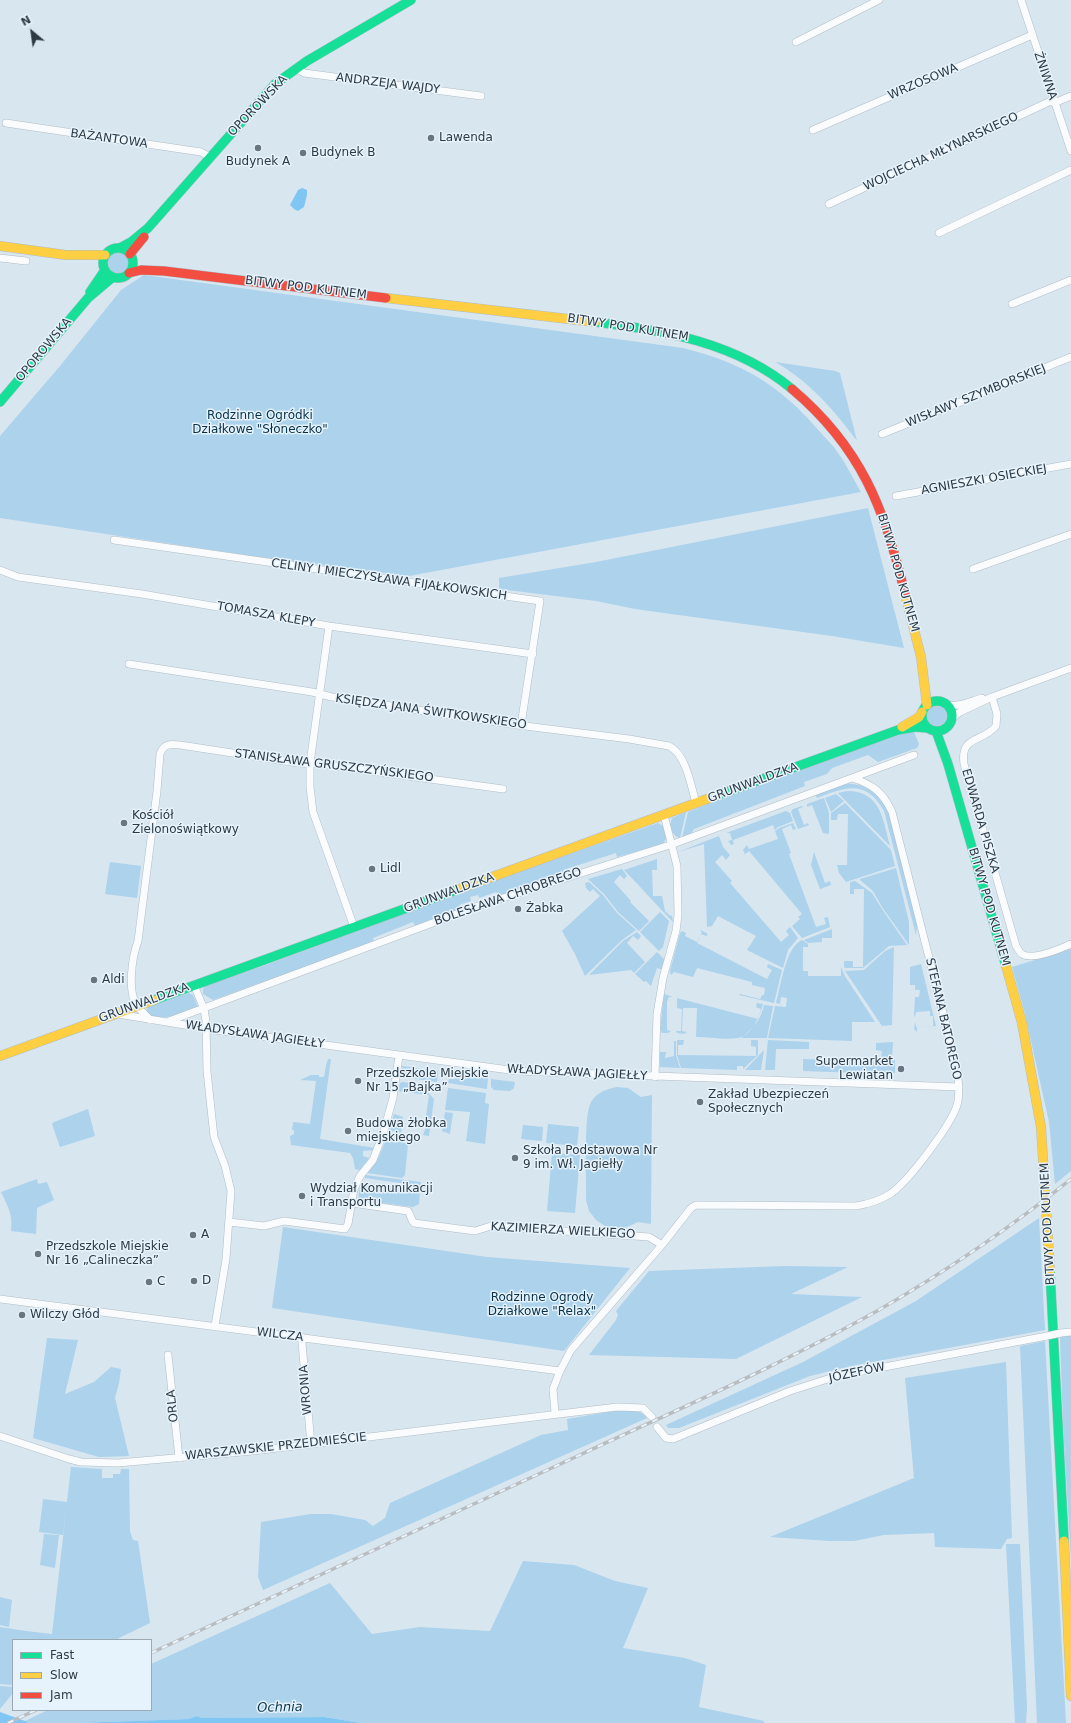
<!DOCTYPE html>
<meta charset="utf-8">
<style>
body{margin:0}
#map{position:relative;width:1071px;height:1723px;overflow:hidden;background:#d8e6f0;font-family:"DejaVu Sans",sans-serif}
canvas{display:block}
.legend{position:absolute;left:12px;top:1639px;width:140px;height:72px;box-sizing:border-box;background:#e6f3fc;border:1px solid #9ca9b2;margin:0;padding:5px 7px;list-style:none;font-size:12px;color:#2d3a43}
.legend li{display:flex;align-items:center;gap:8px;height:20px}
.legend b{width:20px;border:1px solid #9ca9b2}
.north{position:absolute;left:12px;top:12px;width:40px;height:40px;-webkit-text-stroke:3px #e6f3fc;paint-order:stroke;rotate:331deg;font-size:11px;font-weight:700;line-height:16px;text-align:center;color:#2d3a43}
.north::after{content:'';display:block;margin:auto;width:14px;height:18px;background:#2d3a43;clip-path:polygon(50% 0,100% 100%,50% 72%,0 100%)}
</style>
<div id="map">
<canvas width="1071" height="1723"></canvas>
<ul class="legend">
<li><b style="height:5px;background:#16e098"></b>Fast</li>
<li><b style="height:5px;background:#ffcf43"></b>Slow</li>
<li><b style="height:5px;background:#f24e42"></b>Jam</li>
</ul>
<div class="north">N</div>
</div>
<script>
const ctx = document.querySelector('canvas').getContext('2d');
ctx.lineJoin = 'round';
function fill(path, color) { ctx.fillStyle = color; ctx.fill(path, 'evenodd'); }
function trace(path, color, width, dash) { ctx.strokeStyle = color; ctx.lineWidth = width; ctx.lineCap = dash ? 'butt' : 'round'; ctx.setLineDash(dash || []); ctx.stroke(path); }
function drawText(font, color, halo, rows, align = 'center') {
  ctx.font = font + ' "DejaVu Sans",sans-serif'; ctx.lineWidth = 3; ctx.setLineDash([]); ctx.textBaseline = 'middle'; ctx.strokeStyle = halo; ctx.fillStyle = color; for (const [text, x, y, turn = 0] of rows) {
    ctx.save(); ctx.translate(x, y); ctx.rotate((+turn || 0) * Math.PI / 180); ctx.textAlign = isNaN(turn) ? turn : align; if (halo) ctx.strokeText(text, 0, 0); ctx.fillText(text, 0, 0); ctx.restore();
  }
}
fill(new Path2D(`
 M107 262a11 11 0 1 1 22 0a11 11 0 1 1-22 0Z
 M144 275 683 348C743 363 780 385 820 432 826 439 833 445 838 453 847 465 853 479 861 492L409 576 258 557 0 518V436L60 366 121 290Z
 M775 362 835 371 840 373 857 441C835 411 808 380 775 362Z
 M868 508 904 648 832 636 635 609 596 601 499 589V578L596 562Z
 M927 716a10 10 0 1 1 20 0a10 10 0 1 1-20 0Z
 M913 730 919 744 917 748 878 762 868 755 832 768 827 774 804 782 805 786 694 829 691 834 682 838 688 812 752 786Z
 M842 784C865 782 879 793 889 812L917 925 916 935 884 811C866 779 846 787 817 798L815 794Z
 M847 791C881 791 883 820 890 846L838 793Z
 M836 794 844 801 831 812 825 798Z
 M824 798 829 813V834L823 833 812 805 807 807V804Z
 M845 803 891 850 895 866 846 882 839 873 837 865H847L848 814H838L837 820H831V813Z
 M802 806 803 807 798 809 804 825 808 823 809 825 798 829 791 812 793 809Z
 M786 811 790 813 793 821 778 827 775 830 773 825 733 840 734 844 731 845 728 841 732 840 730 833H726Z
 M686 812 680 838C673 836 672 831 670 825L672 818Z
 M658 823 663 826 667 837 663 844 617 857 616 853 563 870 564 874 498 896 496 892 479 898 478 895 470 897 471 901 459 905 461 909 415 926 413 922 373 938 374 942 213 1000 203 994V989L206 985 263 966 468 890Z
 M793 823 796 829 793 830 791 825 782 829 791 853 789 854 816 927 826 924 824 918 828 917 830 927 802 938 792 926 800 919 798 917 802 914 749 851 745 854 743 850 747 845 749 849 778 839 775 831 779 828Z
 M719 836 723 847 730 855 726 860 722 855 715 862 732 881 730 883 781 942 789 935 786 931 790 927 798 938 788 950 783 968 747 950 756 936 718 916 712 926 707 927 704 844 678 852Z
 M814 852 825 883 830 881 831 885 820 889 811 865Z
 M657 859V870H652L653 896H662L665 911 669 915 672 916 673 922C656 905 641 887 624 870Z
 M110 862 141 866 137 898 105 894Z
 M896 868 909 922V945L882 907 873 891 860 880V879Z
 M622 869 627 876 624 879 620 875 614 882 631 901 630 902 649 921 639 931 618 912 604 894 588 879Z
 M855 881 872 893 882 909 907 945 889 946 863 968H845L844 967V961H853V967H863L864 889H854V894H850V882Z
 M589 882 603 895 617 913 636 930 622 940 585 976 575 954 562 931 600 896 593 889 590 892 586 888 585 883Z
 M660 912 669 921 663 947 659 951 640 932Z
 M699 929 708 934 706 936 701 934 697 943 767 979 772 970 767 967 768 964 782 970 774 1003 739 995 740 994 760 999 762 995H764L765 988 752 985V982L697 968 693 977 674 972 671 975 670 971 680 933 682 931 686 933 685 936 697 942 702 932Z
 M832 929V938H822V942L808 943 804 940Z
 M637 932 641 936 638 940 633 936 627 943 645 962 634 973 631 970 589 975 623 941Z
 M802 940 808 944V947H803V971H808V976H841V967L845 976 875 1022H852V1041L768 1038 775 1006 786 1007 787 998 781 997 780 1004 776 1003C781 986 785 948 802 940Z
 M894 947 892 1025 882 1026 845 971 864 970 885 951Z
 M1071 949V1171L1055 1184 1049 1122 1024 1010 1012 967Z
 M657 952 665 960 663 970 657 968 651 986 646 981 644 982 635 974Z
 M921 964 936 1026 917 1027V1032L914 1029 915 1022 916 1027 933 1026V1016H930V1011L916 1012 915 1017 914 1015 915 997H919L920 990H915V985H910V967Z
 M188 993 193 995 198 1007C181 1013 165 1022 147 1014L146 1011 148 1007Z
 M664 994 673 997H669L667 1002V1030L671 1031 668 1033H662L660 1029Z
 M677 998 758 1019 761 1009 756 1007 757 1003 763 1004C760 1016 752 1035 738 1038 725 1040 709 1037 696 1037L697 1008H683L682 1031 687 1032 684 1034 677 1033 676 1031H681L682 1009 677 1008Z
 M764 1005 773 1006 767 1038H741C753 1028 761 1020 764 1005Z
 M677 1040H684L683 1045H678V1055L756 1056V1047L751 1046V1040H758V1055L743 1069V1066H737V1070L681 1068 677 1055Z
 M768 1040 809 1042V1049H776L775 1070H765Z
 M674 1041H676V1055L680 1068 660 1067V1052H666L665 1058 674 1056Z
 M893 1042 892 1060H895V1073L889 1074V1071H887L886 1074 803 1071V1059L881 1061 882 1051 876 1050V1043Z
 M764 1050 761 1070H745Z
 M328 1059H331L320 1139 375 1148 374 1150 363 1151V1156L369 1158 360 1170 355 1169 353 1158 350 1153 291 1145 290 1136 294 1134V1130H292L293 1122 310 1124 316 1081 300 1080 311 1075H319V1077H324L326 1065Z
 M402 1066 438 1071 437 1082 403 1077 401 1075Z
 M456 1074 488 1078 487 1089 448 1083 449 1079H455Z
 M491 1079 515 1082 514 1088 510 1091 494 1090 491 1087Z
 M402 1082 420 1084 434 1099 429 1136 423 1135 427 1124 425 1123 429 1095 398 1091 400 1083Z
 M617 1087 628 1088 641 1097 652 1095 651 1224 638 1222 627 1227 615 1229 605 1226 596 1220 589 1211 586 1200C587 1180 583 1116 591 1102 597 1092 607 1089 617 1087Z
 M448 1088 486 1093 485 1103 489 1104 485 1144 466 1141 470 1112 445 1110Z
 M88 1109 95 1136 60 1147 52 1124 54 1122Z
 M445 1112 453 1113 450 1134 442 1131Z
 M394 1114 403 1117 401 1133 389 1130Z
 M548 1124 579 1127 577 1146 546 1143Z
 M523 1125 543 1127 542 1141 521 1139Z
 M386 1138 408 1144 405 1175 402 1178 367 1173C377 1162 382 1152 386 1138Z
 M552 1153 580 1155 575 1213 547 1211Z
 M365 1175 421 1182V1186L365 1178Z
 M37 1179 38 1184 47 1182 54 1200 37 1208 36 1234 11 1231C13 1214 8 1207 1 1192Z
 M365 1183 420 1190 419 1204 413 1207 358 1200 360 1186Z
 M1039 1218 1045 1330 851 1366 810 1376 679 1428H668L666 1425 803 1362 916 1301Z
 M283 1227 487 1257 630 1268 564 1351 272 1308Z
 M785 1266 848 1267 791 1294 862 1297 736 1359 589 1355 616 1320 618 1315 616 1311 649 1271Z
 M1071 1335V1560L1063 1425 1060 1337Z
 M47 1338 78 1340 65 1394 94 1382 111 1367 121 1369 119 1383 115 1398 129 1456 99 1457 33 1438Z
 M1045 1341 1066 1723H1037L1020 1346Z
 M1006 1362 1012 1538 1007 1539 1001 1549 935 1547 934 1533 884 1535 854 1541H830L770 1537 914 1478 905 1378Z
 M620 1410C631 1410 640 1409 647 1418L263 1590 258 1577 261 1522 311 1514H331L365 1520 373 1526 385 1518 390 1503 541 1435 568 1430 567 1419Z
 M71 1467 102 1469V1478H113V1474H120L121 1469H129L130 1531 133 1540 138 1541 150 1623 115 1640H13V1685L0 1684V1627L26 1631 52 1634Z
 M43 1499 67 1502 63 1535 39 1532Z
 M44 1534 59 1535 55 1568 40 1565Z
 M1006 1544H1020L1027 1707 1026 1723H1015Z
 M523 1561 574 1565 615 1581 648 1588 623 1648 685 1658 706 1665 699 1707 764 1721V1723H361L324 1717 201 1718 197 1716 190 1719 76 1723H28L25 1721 48 1710H151V1664L330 1583 372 1634 420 1627 490 1631Z
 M0 1597 12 1600 9 1627 0 1625Z
 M0 1686 13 1687V1693L0 1709Z`), '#acd2ec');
fill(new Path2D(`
 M302 188 307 190V195L304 207 298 211 294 209 290 205 298 190Z
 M0 1712 25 1721 28 1723H0Z
 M197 1716 201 1718 324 1717 361 1723H76L189 1719Z`), '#80c6f3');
const street = new Path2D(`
 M1021 0 1071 151
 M796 42 879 0
 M296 68 304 73 481 96
 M1054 103 1071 96
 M6 123 201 152 210 157
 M813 130 1032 35
 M829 204 1053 100
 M939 233 1071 170
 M0 258 26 261
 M1012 304 1071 280
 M882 434 1071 357
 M896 496 1071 464
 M114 540 540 601 521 725
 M973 569 1071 534
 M0 570 18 577 142 594 329 626 533 654
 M329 626 310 763V787L313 812 354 927
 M129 664 312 692 332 697 517 725 629 739 669 746C686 754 691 786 696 803
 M992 697 997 714 996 726C982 743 960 735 964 764L1016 946C1018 948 1019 952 1022 954 1032 961 1060 949 1071 944
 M946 705C957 708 971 701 982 698
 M951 719 960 712 992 697 1071 668
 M194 985 204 1009 206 1021 207 1071 214 1137 225 1166 231 1191 226 1259 215 1326
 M118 1014 215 1030 517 1071 959 1087
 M150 1020C146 1015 141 1011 137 1006 127 991 132 957 138 941L157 791 160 754C164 743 171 744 180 745L298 763 320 764 503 789
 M169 1021 481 905 673 844 914 755
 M655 1077 657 1014 663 978 676 931 678 915 677 866 664 815
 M352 1203 408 1211C411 1215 410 1219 414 1223L475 1231 491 1226 649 1237 662 1245
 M229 1222 264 1226 284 1221 345 1229 348 1224 354 1189 360 1176 373 1160 383 1134 393 1098 399 1056
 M0 1299 560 1371
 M1061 1333 1071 1332
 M302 1337V1343L311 1444
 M168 1355 179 1458
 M555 1413 553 1389 560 1371 571 1350 662 1245 691 1208 696 1205 856 1206C868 1204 879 1201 890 1194 907 1183 955 1121 958 1101 960 1090 958 1079 957 1068L892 812C883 792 872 784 852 778
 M657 1427 666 1438 673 1439 790 1391 837 1376 1047 1336
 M0 1436 69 1459 81 1462 118 1463 253 1451 617 1407 643 1408 652 1417`);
const fast = new Path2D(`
 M120 248 131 242 148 228 275 84 307 61 411 0
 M103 263a15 15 0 1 1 30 0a15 15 0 1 1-30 0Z
 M90 292 105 270
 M595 322C664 330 737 343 792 389
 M0 402 88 298 113 277
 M922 716a15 15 0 1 1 30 0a15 15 0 1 1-30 0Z
 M936 731 948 764 1006 966
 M718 795 898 730 915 727 927 728
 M154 1000 459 889
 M1050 1271 1064 1541`);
const slow = new Path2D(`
 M0 246 66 255H105
 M386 298 595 322
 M905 594 921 657 927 705
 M902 727 919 717 922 712
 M459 889 718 795
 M1006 966 1022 1023 1041 1127 1050 1271
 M0 1056 154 1000
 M1064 1541 1071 1696`);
const jam = new Path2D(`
 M130 254 144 237
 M129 273 141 270 164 271 386 298
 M792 389C861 447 885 509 905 594`);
trace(street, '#b1bdc6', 8);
trace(fast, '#b1bdc6', 10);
trace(slow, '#b1bdc6', 10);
trace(jam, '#b1bdc6', 10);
trace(street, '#f9fbfd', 7);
trace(fast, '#16e098', 9);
trace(slow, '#ffcf43', 9);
trace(jam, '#f24e42', 9);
const rail = new Path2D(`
 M151 1653C295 1587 438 1520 582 1454 681 1408 782 1364 877 1311 945 1272 1010 1228 1071 1179
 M8 1723 36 1710`);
trace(rail, '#b9bdc0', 3.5);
trace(rail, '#e6f3fc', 2, [6]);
const streetBridge = new Path2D(`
 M1047 1336 1061 1333`);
trace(streetBridge, '#b1bdc6', 8, []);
trace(streetBridge, '#f9fbfd', 7);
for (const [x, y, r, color] of [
 [431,138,4,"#697680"],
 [258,148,4,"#697680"],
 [303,153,4,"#697680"],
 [124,823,4,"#697680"],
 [372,869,4,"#697680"],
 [518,909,4,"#697680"],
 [94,980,4,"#697680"],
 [901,1069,4,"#697680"],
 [358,1081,4,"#697680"],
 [700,1102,4,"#697680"],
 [348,1131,4,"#697680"],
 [515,1158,4,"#697680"],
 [302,1196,4,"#697680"],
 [193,1235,4,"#697680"],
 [38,1254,4,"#697680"],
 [194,1281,4,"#697680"],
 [149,1282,4,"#697680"],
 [22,1315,4,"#697680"]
]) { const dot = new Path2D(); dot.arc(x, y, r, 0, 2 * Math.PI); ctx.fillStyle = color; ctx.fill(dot); trace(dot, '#e6f3fc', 1.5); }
drawText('12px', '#2d3a43', '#e6f3fc', [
 ["ŻNIWNA",1045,76,72],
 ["WRZOSOWA",923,82,-23],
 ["ANDRZEJA WAJDY",388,84,7],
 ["OPOROWSKA",258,106,-46],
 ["BAŻANTOWA",109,139,8],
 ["WOJCIECHA MŁYNARSKIEGO",941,152,-25],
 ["BITWY POD KUTNEM",306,288,7],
 ["BITWY POD KUTNEM",628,328,9],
 ["OPOROWSKA",44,350,-50],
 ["WISŁAWY SZYMBORSKIEJ",976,396,-22],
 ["AGNIESZKI OSIECKIEJ",984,480,-10],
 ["BITWY POD KUTNEM",898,573,74],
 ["CELINY I MIECZYSŁAWA FIJAŁKOWSKICH",389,580,8],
 ["TOMASZA KLEPY",266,615,10],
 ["KSIĘDZA JANA ŚWITKOWSKIEGO",431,712,8],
 ["STANISŁAWA GRUSZCZYŃSKIEGO",334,766,7],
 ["GRUNWALDZKA",753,783,-20],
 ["EDWARDA PISZKA",980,821,74],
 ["GRUNWALDZKA",449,893,-20],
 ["BOLESŁAWA CHROBREGO",508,897,-19],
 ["BITWY POD KUTNEM",989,907,74],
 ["GRUNWALDZKA",144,1003,-20],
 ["STEFANA BATOREGO",943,1019,77],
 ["WŁADYSŁAWA JAGIEŁŁY",255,1035,8],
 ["WŁADYSŁAWA JAGIEŁŁY",577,1073,3],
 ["BITWY POD KUTNEM",1048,1224,-93],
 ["KAZIMIERZA WIELKIEGO",563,1231,3],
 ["WILCZA",280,1335,7],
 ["JÓZEFÓW",857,1373,-12],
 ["WRONIA",306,1390,-95],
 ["ORLA",173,1406,-96],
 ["WARSZAWSKIE PRZEDMIEŚCIE",276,1447,-6]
]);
drawText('12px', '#2d3a43', '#e6f3fc', [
 ["Lawenda",439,138],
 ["Budynek B",311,153],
 ["Budynek A",258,162,"center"],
 ["Kościół",132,816],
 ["Zielonoświątkowy",132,830],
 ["Lidl",380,869],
 ["Żabka",526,909],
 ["Aldi",102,980],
 ["Supermarket",893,1062,"right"],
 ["Lewiatan",893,1076,"right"],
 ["Przedszkole Miejskie",366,1074],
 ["Nr 15 „Bajka”",366,1088],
 ["Zakład Ubezpieczeń",708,1095],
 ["Społecznych",708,1109],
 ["Budowa żłobka",356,1124],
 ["miejskiego",356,1138],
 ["Szkoła Podstawowa Nr",523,1151],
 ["9 im. Wł. Jagiełły",523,1165],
 ["Wydział Komunikacji",310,1189],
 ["i Transportu",310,1203],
 ["A",201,1235],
 ["Przedszkole Miejskie",46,1247],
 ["Nr 16 „Calineczka”",46,1261],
 ["D",202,1281],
 ["C",157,1282],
 ["Wilczy Głód",30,1315]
], 'left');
drawText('12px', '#063149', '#e6f3fc', [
 ["Rodzinne Ogródki",260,416],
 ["Działkowe \"Słoneczko\"",260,430],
 ["Rodzinne Ogrody",542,1298],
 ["Działkowe \"Relax\"",542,1312]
]);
drawText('italic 13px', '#09334b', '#e6f3fc', [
 ["Ochnia",280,1708,-1]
]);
</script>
